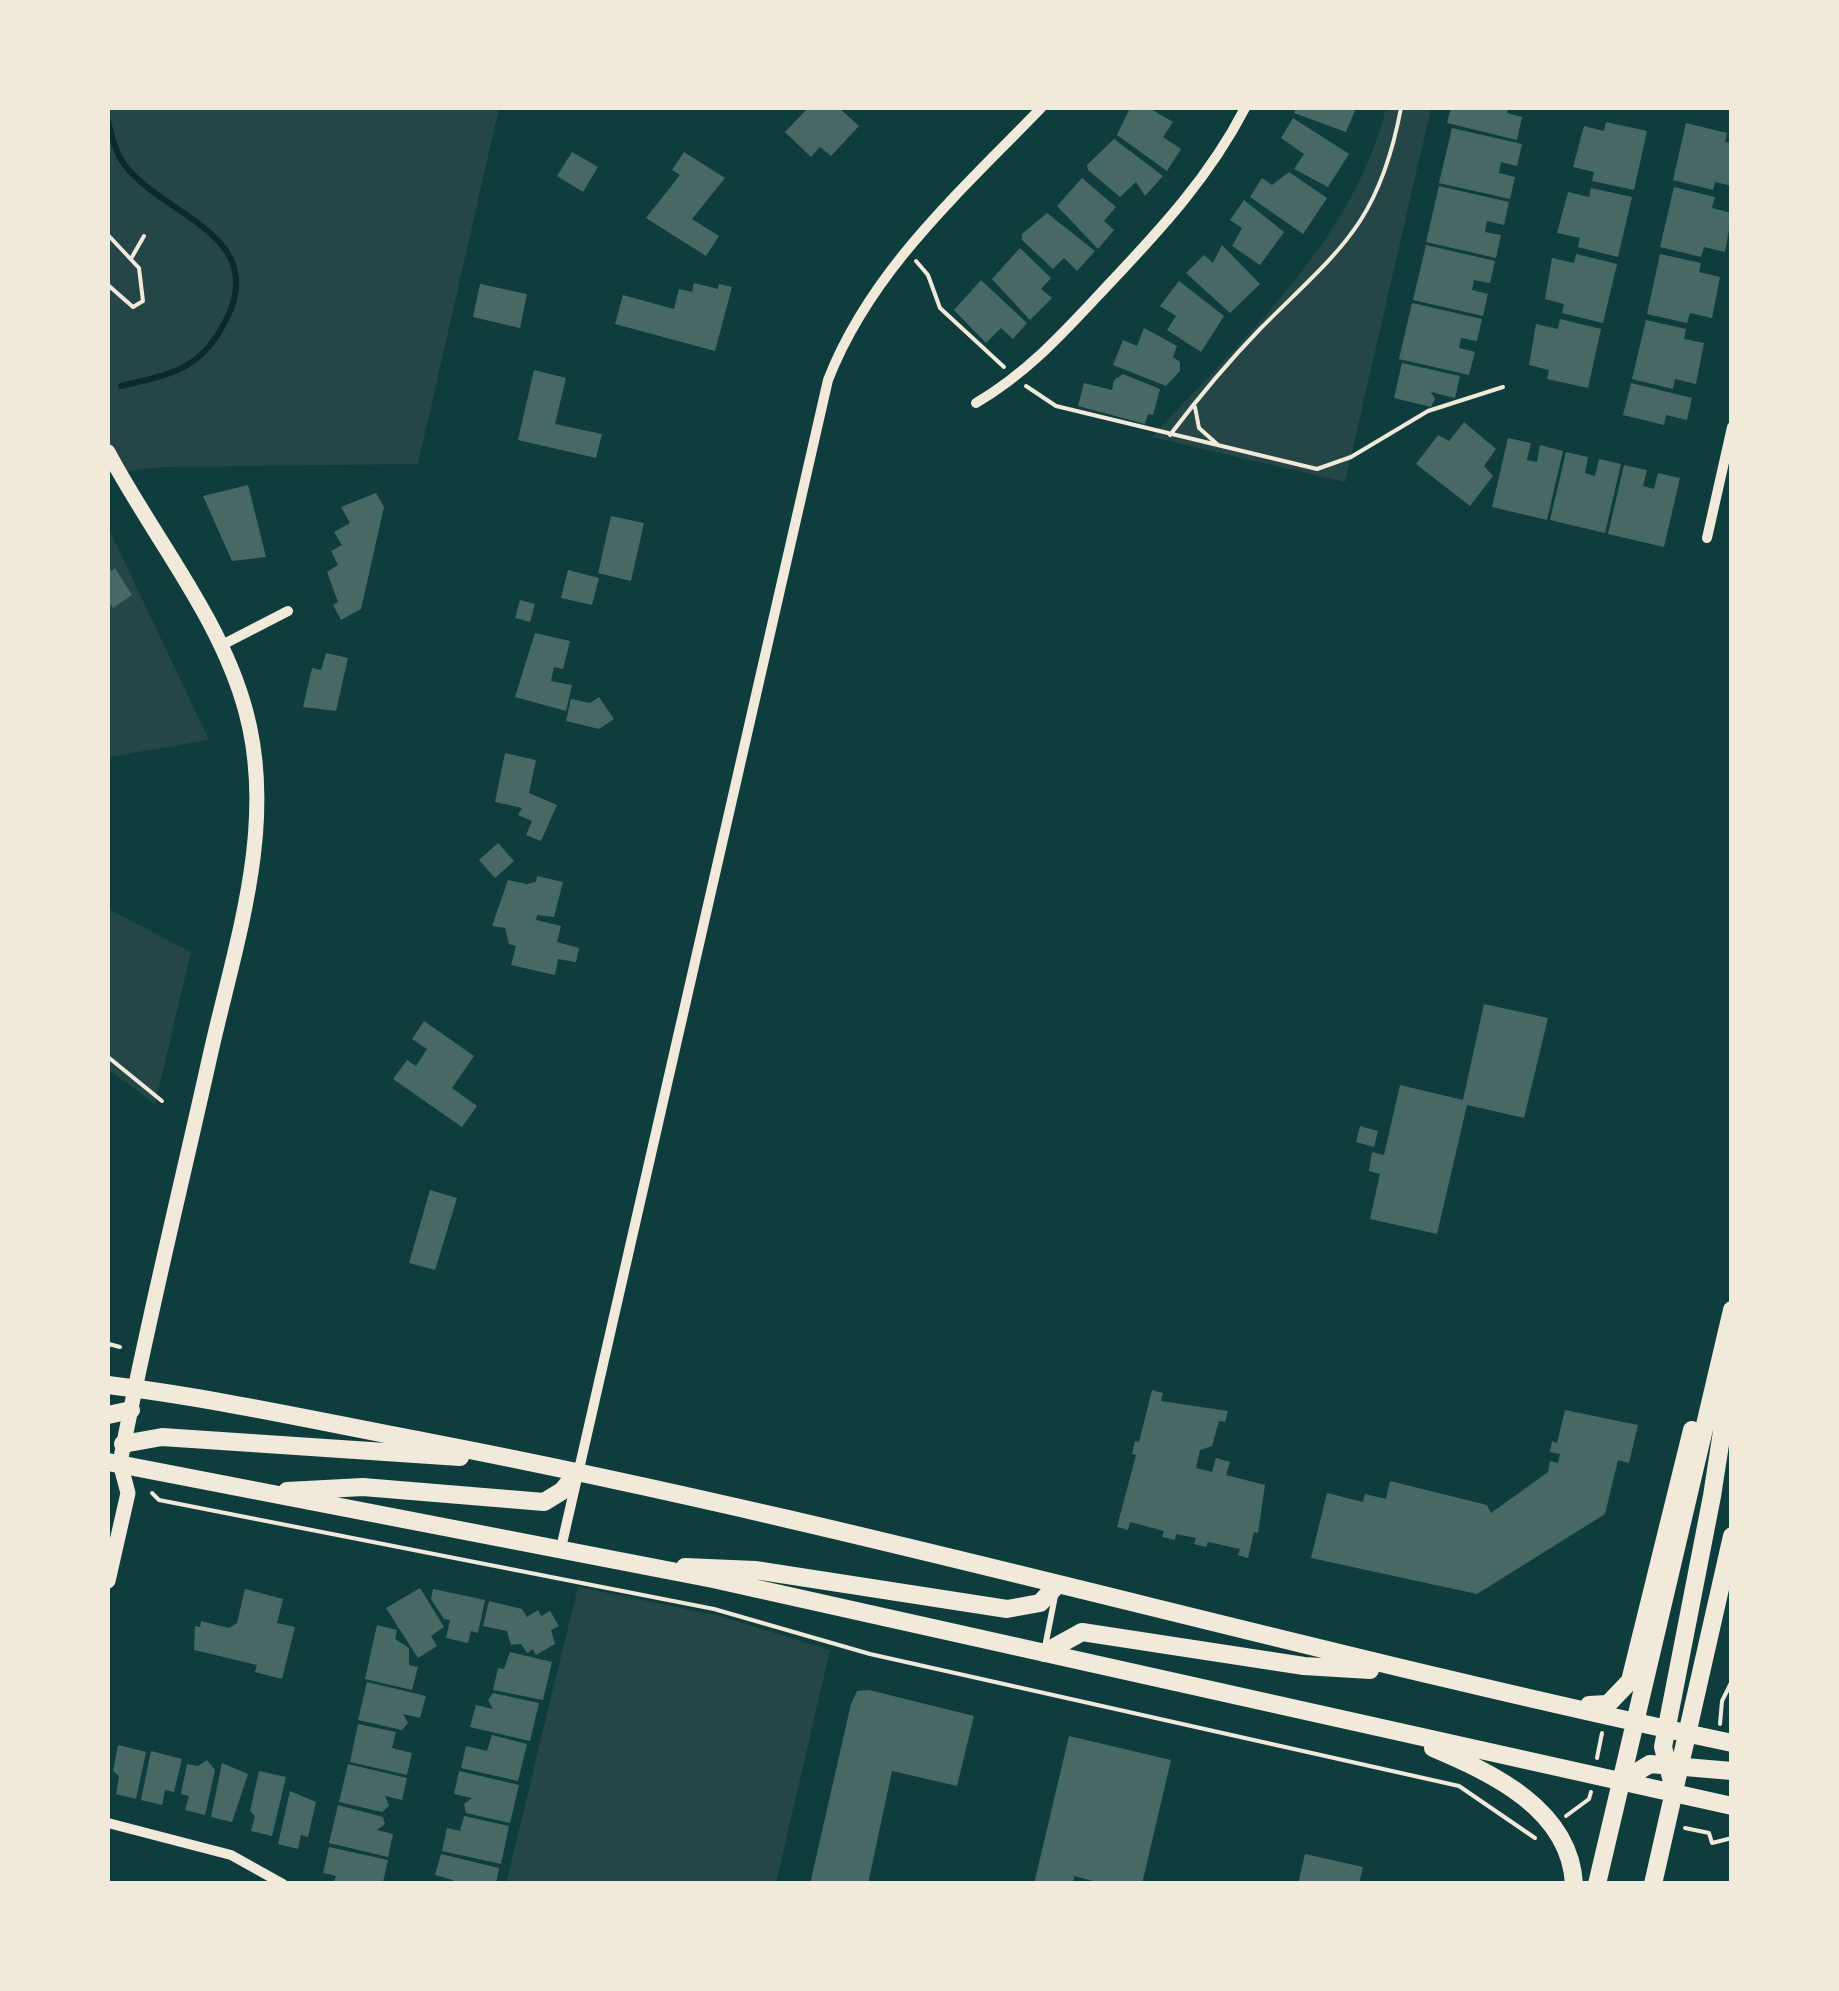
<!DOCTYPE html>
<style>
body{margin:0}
#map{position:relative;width:1839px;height:1991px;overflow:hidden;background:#0f3d3e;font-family:"Space Grotesk",sans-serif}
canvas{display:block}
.frame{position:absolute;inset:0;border:110px solid #f1e9da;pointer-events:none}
</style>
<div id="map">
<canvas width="1839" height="1991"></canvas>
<div class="frame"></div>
</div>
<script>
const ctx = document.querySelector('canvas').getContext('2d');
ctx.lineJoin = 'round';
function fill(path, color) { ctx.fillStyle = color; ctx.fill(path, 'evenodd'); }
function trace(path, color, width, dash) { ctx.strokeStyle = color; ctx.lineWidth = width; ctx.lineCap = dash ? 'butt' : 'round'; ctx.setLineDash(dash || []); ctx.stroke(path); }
fill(new Path2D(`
 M108 108H499L418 464 161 467 108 474Z
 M1386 108H1431L1345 482 1152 437C1242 339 1353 242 1386 108Z
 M108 527 209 740 108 757Z
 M108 909 191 952 155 1104 108 1069Z
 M578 1587 716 1615 830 1650 776 1883H506Z`), '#244646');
trace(new Path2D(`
 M108 121C111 135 115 152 124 164 162 216 270 234 226 320 201 370 172 374 121 386`), '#0a2a2b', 6);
fill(new Path2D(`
 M808 108H839L859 126 831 156 820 147 811 157 785 132Z
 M1130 108H1149L1173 122 1163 137 1181 149 1167 171 1117 135Z
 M1296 108H1356L1346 132 1294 113Z
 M1451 108H1508L1507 113 1522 117 1517 140 1447 123Z
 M1293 118 1349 154 1328 187 1294 169 1304 154 1281 138Z
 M1606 122 1647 131 1634 190 1592 181 1594 172 1573 167 1584 126 1604 131Z
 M1686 123 1727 133 1725 142 1732 143V186L1715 182 1713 190 1673 180Z
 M1452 128 1522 144 1517 166 1501 162 1499 173 1515 177 1510 199 1439 183Z
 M1114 139 1163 176 1145 196 1136 182 1120 197 1088 170 1087 165Z
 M572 152 598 167 583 192 557 176Z
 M684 152 725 178 692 219 719 236 706 256 646 218 680 175 672 170Z
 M1289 172 1327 198 1303 234 1250 197 1262 178 1272 185Z
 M1082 178 1116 207 1104 221 1114 230 1098 249 1057 206Z
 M1439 186 1509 202 1504 225 1487 221 1485 232 1501 235 1496 258 1426 242Z
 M1674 187 1715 197 1712 208 1732 213 1725 252 1704 247 1701 257 1660 247Z
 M1591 188 1632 197 1618 257 1578 247 1580 238 1557 233 1568 192 1589 197Z
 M1244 200 1284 232 1260 265 1232 246 1242 228 1230 220Z
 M1047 213 1095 251 1077 271 1064 258 1053 269 1022 240V234Z
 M1222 245 1260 284 1230 313 1186 273 1204 255 1213 263Z
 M1426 245 1495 261 1490 283 1474 280 1472 290 1488 294 1483 316 1413 300Z
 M1020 248 1051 278 1041 289 1052 298 1030 320 992 279Z
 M1576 254 1617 264 1603 323 1562 313 1564 304 1545 299 1552 258 1574 263Z
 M1660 254 1701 263 1699 272 1720 277 1712 318 1690 313 1687 323 1647 314Z
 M981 280 1027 323 1013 339 1001 328 986 343 954 310Z
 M1179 281 1224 316 1201 352 1167 330 1176 316 1160 306Z
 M694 283 718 289 719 284 732 287 715 351 615 324 623 295 674 309 679 289 692 292Z
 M480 284 527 294 520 328 473 317Z
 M1412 303 1482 319 1477 341 1461 338 1459 348 1475 352 1469 375 1399 359Z
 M1560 319 1601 329 1588 388 1547 379 1549 370 1529 365 1536 324 1558 329Z
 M1646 320 1686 329 1684 339 1704 343 1696 384 1675 379 1673 389 1632 379Z
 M1144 328 1177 346 1173 357 1180 362V371L1166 386 1113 365 1123 340 1137 346Z
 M1402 363 1460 376 1455 398 1431 392 1435 399 1431 407 1394 398Z
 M534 370 566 378 555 424 602 434 596 458 518 440Z
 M1123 374 1160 389 1153 415 1148 414 1145 424 1078 406 1084 383 1112 390 1114 380Z
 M1631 383 1692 398 1687 420 1666 415 1664 425 1623 415Z
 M1464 422 1496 449 1484 466 1493 476 1470 506 1416 464 1438 435 1449 441Z
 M1508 438 1531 443 1527 460 1537 462 1540 445 1563 451 1547 520 1492 507Z
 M1566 452 1588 457 1585 473 1595 476 1599 459 1621 464 1605 533 1550 520Z
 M1624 465 1647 470 1643 486 1654 489 1658 473 1680 478 1664 547 1608 534Z
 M248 485 266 557 232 561 203 496Z
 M376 493 384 507 361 609 341 620 333 605 338 602 327 572 338 565 331 551 342 545 334 532 350 523 341 507Z
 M611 516 644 523 631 581 598 573Z
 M115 568 132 595 113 608 108 600V573Z
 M568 570 599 578 592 605 561 598Z
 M520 600 535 604 530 622 515 618Z
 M535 633 570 641 563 669 554 667 551 681 572 685 566 711 515 697Z
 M326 653 348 658 336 711 303 707 312 668 321 670Z
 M599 697 614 719 599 729 566 721 571 699 590 703Z
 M505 753 536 760 529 793 557 805 541 841 526 835 532 821 518 815 522 808 495 802Z
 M498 843 514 861 495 878 479 860Z
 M537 876 563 882 554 917 537 915 536 920 561 926 557 942 579 948 576 962 558 959 555 975 511 965 516 946 509 944 505 928 492 926 508 880 527 884 536 882Z
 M1484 1004 1548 1018 1524 1118 1467 1105 1437 1234 1370 1219 1380 1174 1369 1171 1372 1152 1384 1155 1400 1085 1463 1100Z
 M424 1021 474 1056 452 1088 477 1106 462 1127 393 1079 407 1060 416 1066 427 1049 412 1039Z
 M1360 1126 1378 1131 1374 1147 1356 1142Z
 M430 1190 457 1198 435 1270 409 1263Z
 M1152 1390 1163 1393 1161 1401 1228 1411 1225 1422 1219 1421 1212 1446 1200 1450 1196 1468 1212 1472 1216 1458 1230 1462 1226 1475 1265 1485 1258 1533 1254 1532 1248 1558 1238 1555 1240 1549 1208 1542 1206 1547 1194 1544 1196 1538 1176 1534 1175 1540 1162 1537 1164 1531 1130 1522 1128 1530 1117 1527 1136 1455 1132 1454 1135 1441 1139 1442Z
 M1565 1410 1638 1425 1629 1463 1618 1460 1605 1514 1477 1594 1311 1558 1327 1493 1363 1502 1365 1494 1386 1499 1390 1481 1487 1505 1491 1513 1548 1472 1550 1461 1558 1463 1560 1454 1550 1452 1552 1441 1557 1443Z
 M420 1588 444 1627 431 1636 437 1646 418 1658 386 1608Z
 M245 1589 283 1599 277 1623 295 1627 282 1679 255 1672 257 1665 194 1650 195 1626 200 1627 201 1621 229 1628 237 1623Z
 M433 1589 485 1600 478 1633 471 1631 468 1643 446 1638 450 1620 444 1619 431 1599Z
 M489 1601 522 1609 527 1617 538 1610 541 1616 550 1611 559 1626 551 1630 555 1644 536 1655 533 1649 527 1653 521 1644 511 1645 507 1631 483 1626Z
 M377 1625 397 1630 395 1639 409 1648V1665L418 1667 412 1690 365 1679Z
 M510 1652 552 1662 543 1700 493 1690 498 1668 504 1669Z
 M367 1682 426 1696 420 1718 403 1714 408 1723 402 1730 358 1720Z
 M869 1690 974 1716 957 1786 892 1771 868 1884H810L851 1704 857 1691Z
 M493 1693 539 1703 530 1741 470 1727 476 1705 493 1709 488 1700Z
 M358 1724 396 1732 392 1748 412 1753 407 1775 350 1762Z
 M492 1735 527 1744 518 1781 461 1768 466 1746 487 1751Z
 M1069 1736 1171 1760 1142 1884H1104L1074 1876 1073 1884H1034Z
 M118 1745 146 1752 136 1799 116 1794 119 1776 113 1771Z
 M151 1751 182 1759 174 1792 165 1790 162 1805 141 1800Z
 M207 1760 215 1770 205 1815 185 1810 189 1796 181 1794 187 1764 198 1766Z
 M222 1763 248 1774 232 1822 211 1817Z
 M348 1764 407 1778 402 1800 385 1796 389 1806 382 1812 339 1802Z
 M259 1771 286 1777 272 1836 251 1831 255 1816 250 1811Z
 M459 1771 519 1785 510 1823 466 1813 464 1804 472 1798 454 1794Z
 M290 1791 316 1802 308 1837 301 1835 298 1849 278 1844Z
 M338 1805 383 1817 385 1824 377 1830 393 1834 388 1857 329 1843Z
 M464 1816 509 1826 501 1864 442 1851 447 1828 460 1831Z
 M329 1847 388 1860 383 1882 334 1881 336 1876 323 1873Z
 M441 1854 499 1868 496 1884H452L453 1880 435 1875Z
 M1305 1854 1363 1867 1359 1884H1298Z`), '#486865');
trace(new Path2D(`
 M108 235 139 268 143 301 133 307 108 285
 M132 257 144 236
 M916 261 928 275 940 308 1004 367
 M1026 386 1056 406 1317 469 1351 457 1428 411 1503 387
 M1195 407 1199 428 1217 444
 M1170 435C1198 398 1228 362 1260 329 1339 250 1379 225 1401 108
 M108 1057 162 1101
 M108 1348 109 1344 120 1347
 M152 1493 159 1500 714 1609 870 1654 1459 1786 1535 1838
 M1720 1724 1722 1701 1732 1681
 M1597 1758 1602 1733
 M1566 1816 1589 1799 1591 1792
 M1685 1828 1709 1833 1712 1843 1732 1838`), '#f1e9da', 4);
trace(new Path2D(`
 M1045 1647 1055 1596`), '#f1e9da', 6);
trace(new Path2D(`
 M976 403C1029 372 1066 330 1108 285 1161 229 1210 176 1245 108
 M1707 538 1732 427
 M220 646 288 611
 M561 1548 828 380C871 270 960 192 1041 108
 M108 1823 231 1855 283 1884`), '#f1e9da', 10);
trace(new Path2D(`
 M108 452C153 537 221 618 246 712 277 827 235 944 210 1056 180 1191 146 1327 120 1463L128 1493 108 1581`), '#f1e9da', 15);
trace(new Path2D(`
 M108 1385C215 1398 322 1422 428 1442 867 1526 1295 1651 1732 1743
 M108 1415 131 1410
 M123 1444 162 1437 460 1457
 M108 1462 713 1579 1732 1806
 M287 1491 363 1487 544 1502 562 1491 578 1471
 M685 1567 755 1570 1007 1609 1040 1603 1057 1585
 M1044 1653 1082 1632 1304 1666 1370 1670
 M1589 1705 1608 1704 1630 1681 1692 1430
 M1433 1748C1492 1773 1570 1809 1574 1884
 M1622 1781 1650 1764 1732 1771
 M1675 1793 1663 1747 1712 1496 1732 1367
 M1597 1884 1732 1310
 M1653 1884 1732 1536`), '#f1e9da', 18);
</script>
